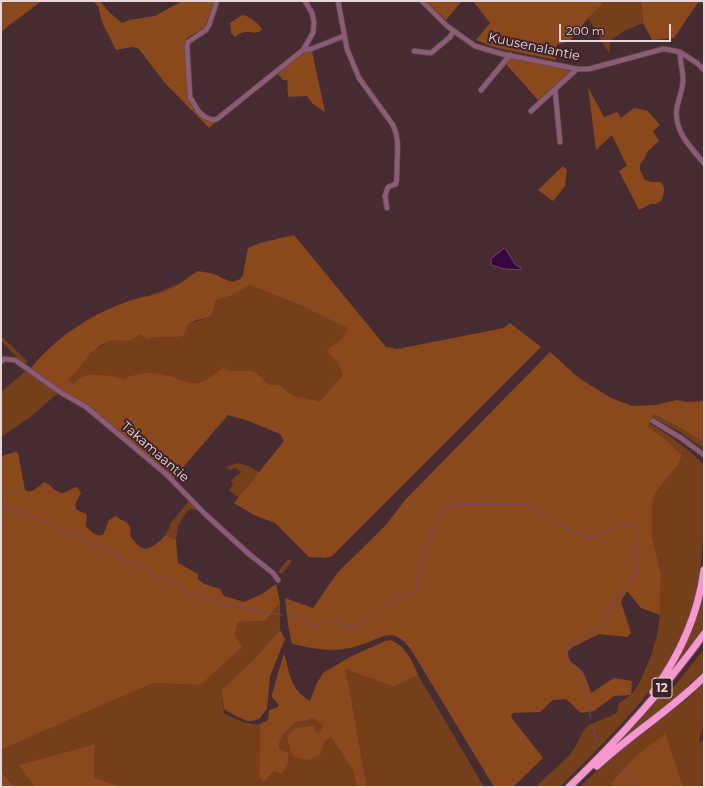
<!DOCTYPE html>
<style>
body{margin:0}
#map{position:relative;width:705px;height:788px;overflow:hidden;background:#462c31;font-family:Montserrat,sans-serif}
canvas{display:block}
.frame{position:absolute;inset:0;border:2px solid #e8d6d9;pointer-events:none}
.scale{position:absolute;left:559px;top:24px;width:112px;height:18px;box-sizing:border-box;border:2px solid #e8d6d9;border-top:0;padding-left:5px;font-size:12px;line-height:14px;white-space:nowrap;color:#e8d6d9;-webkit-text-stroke:3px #3b2227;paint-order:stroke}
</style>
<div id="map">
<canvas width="705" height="788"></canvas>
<div class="frame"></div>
<div class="scale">200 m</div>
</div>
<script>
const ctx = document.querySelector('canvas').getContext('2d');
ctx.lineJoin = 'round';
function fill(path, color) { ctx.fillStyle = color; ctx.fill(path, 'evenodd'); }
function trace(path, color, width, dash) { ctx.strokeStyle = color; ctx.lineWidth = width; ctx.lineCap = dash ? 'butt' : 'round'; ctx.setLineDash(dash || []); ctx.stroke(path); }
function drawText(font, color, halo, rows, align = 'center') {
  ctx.font = font + ' Montserrat,sans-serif'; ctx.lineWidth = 4; ctx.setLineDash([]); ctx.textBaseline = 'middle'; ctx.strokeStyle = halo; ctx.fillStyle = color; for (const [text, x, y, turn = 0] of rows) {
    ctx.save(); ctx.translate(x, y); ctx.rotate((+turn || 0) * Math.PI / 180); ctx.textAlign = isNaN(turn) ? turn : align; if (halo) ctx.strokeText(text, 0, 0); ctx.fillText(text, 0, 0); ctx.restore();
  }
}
fill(new Path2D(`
 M606 1H641L643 23 624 31 611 40 609 53 588 18Z
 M191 278 190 323 211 317 216 300 231 296 250 285 302 306 344 326 347 328 344 335 385 346 390 350 333 357 339 365 342 376 320 401 294 396 279 385H270L254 371H229L224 368C215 373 205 383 194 383 188 383 181 380 176 378 158 372 141 370 124 379 115 376 91 372 83 376 79 378 76 382 73 385L68 379 83 364 92 352 107 342 97 315C129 302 161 293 191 278Z
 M1 336 27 361 25 365 1 341Z
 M26 371 59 392 29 418 1 437V392Z
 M654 414 679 427 704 443V449L680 432 652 417Z
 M649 423C669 435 688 448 704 465 704 508 705 552 696 595 695 601 694 609 692 615 667 685 610 736 560 787H535L570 755 578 742 584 730 589 725 617 713 619 703 631 695 639 684 651 656 657 636 660 615 661 574 652 536V506L655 493 677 466 665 439 648 426Z
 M237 463 248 466 259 472 239 498 229 490 233 485 231 481 238 474 239 475 241 472 235 468 230 470 226 467Z
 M189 501 198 508 197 510 192 509 187 511 178 526 176 540 166 535V533L169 529 170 524Z
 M288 559 292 561 283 573H279L278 572Z
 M704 587V628L673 669 672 668Z
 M280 603V630L252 661 221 690 224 713C236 720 247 725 260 724L259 777 264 782 273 772 278 774 280 750 279 743 283 735 296 722 307 721 311 717 323 724 320 733 292 730 288 738 289 748 325 741 331 737 353 771 357 787H121L94 777 95 744 18 765 35 787H15L5 774 1 775V750L153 683 200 685 235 636 238 622 265 621Z
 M704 649V673L689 689 620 743V742L664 691 669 693Z
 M346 668 394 687 418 675 484 787H366V782Z
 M704 682V721L699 742 704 741V786L700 787H683L664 733 611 783 614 787H579L617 753 691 696Z`), '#753f1b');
fill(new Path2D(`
 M1 1H42L8 26 1 33Z
 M93 1H100L110 13 122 23 129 20 155 16 182 1H215L204 28 187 38 185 43 189 98 198 113 216 122 209 128 165 83 138 48 132 47 116 50 102 22 98 6Z
 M426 1H462L446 20Z
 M473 1H606L588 18 570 41 557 45 556 60 493 47 476 40 490 23Z
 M641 1H699L674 38 652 40 643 23Z
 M242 15C250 16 257 22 262 29L261 31C252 36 247 27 235 37L231 33 230 23Z
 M312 51 325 112 313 104 307 96 289 97C286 90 289 85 287 80H283L278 74 302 52Z
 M511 58 571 71 538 100 506 64Z
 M588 87 604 117 617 112 621 118 634 108 648 111 660 125 653 131 659 141 647 152 645 158 640 164V170L645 180 651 182H661C666 188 664 194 661 201L655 204H651L639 210 619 171 627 166 612 135 596 150Z
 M563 166 567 170 565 186 553 201 538 190Z
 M294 235 386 347 397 349 504 328 510 323 541 347 332 556 325 558 309 557 275 523 254 515 234 503 284 441 280 434 246 420 228 415 174 478 31 368C57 336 93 313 132 300 143 296 156 296 167 291 179 286 187 277 198 271 204 272 209 273 214 274 224 278 235 288 243 275L248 248 260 243ZM250 285 302 306 347 328 342 339 327 350 339 365 342 376 320 401 294 396 279 385H270L254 371H229L224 367C215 373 205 383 194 383 188 383 181 380 176 378 158 372 141 370 124 379 115 376 91 372 83 376 79 378 76 382 73 384L69 379 83 364 92 352 101 345 112 340 129 341 141 334 147 339 156 337H178L184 335 188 324 197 320 211 317 216 300 231 296Z
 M550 352 579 378 611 398 632 406 655 405 677 400 687 402 704 401V443L679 427 654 414 648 426 665 439 682 455 677 466 655 493 652 506V536L661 574 660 615 641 608 627 591 621 602 631 633 627 637 599 634 573 647 568 651C567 665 579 664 584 674 587 680 589 687 591 693L614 678 632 681 631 695 614 696 594 711 581 713 566 699 553 700 540 712 513 713 511 717 543 758 513 787H494L410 648C391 625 382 639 360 645 353 648 343 649 336 650 321 650 306 647 292 644L288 625 285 598 313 608 338 572 385 526 406 499Z
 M15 452 18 453 25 490C34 495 38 485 45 482 58 491 58 498 75 487L78 488 81 493C79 498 72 505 77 510 80 512 84 512 87 515L86 526C91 531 95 537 103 535L109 520 116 516C120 521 126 520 129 525 131 528 130 533 131 537 132 538 134 541 135 542 146 556 156 544 166 535L176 540 178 563 198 574V579L204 584 220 589 224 596 244 602 262 594 276 584 280 603 265 621 238 622 235 636 242 647 200 685 153 683 1 750V456Z
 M280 630 285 639 270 676 267 709 259 719 252 721H247L236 716 224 709 221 690 252 661Z
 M391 640C405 646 413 661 418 675L394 687 346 669 366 782V787H357L353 771 331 737 325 741 320 755 308 760 294 757C281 733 289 727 314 726L315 731 320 732 323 725 311 717 307 721 296 722 283 735 279 743 280 750 288 753V762L282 774 273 772 264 782 259 777 260 724 268 720 269 710 276 708 279 705 272 697V694L284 653C290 674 290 689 310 701L316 685 323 673 350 657 385 641Z
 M665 733 683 787H614L611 783 637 755Z
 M95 744 94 777 121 787H35L18 765Z
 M4 774 15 787H1V775Z`), '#8a481c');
const water = new Path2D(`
 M505 248 515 264 521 268V270L505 269 491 265V259Z`);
fill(water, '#39073f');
trace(water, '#6e456d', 1);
trace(new Path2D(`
 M1 503 6 506 97 546 199 597 217 603 282 615
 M290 616 302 618 312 626H317L330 619 339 624 348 627 357 626 363 623 375 612 392 602 415 594C419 581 419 566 423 553 428 540 437 530 440 515L447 510 452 504 526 505 533 508 549 521 586 537C605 538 623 515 639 531 640 539 637 545 636 552 635 558 638 564 636 570 634 582 623 589 617 598 613 605 610 614 605 620 594 633 578 639 566 650 565 668 578 662 582 674 583 677 583 681 584 684 587 697 591 702 590 717
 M593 725 596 742
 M620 765 632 781 640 787`), '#6e456d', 1);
const minor = new Path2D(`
 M217 1 209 25 206 30 188 42 187 46 190 97 199 112 205 117 212 120 217 119 303 50 313 33 314 22 312 13 305 1
 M338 1 347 49 359 78 393 125C400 140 397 152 397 167 397 173 397 178 396 184L388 187 385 196 387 208
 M422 1 447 26 475 46 502 54 577 69H589L663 49 670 50 680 52C680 62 683 71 683 80 683 89 679 98 677 107 673 130 690 147 704 163
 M303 50 311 49 344 36
 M414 51 431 53 450 37 454 31
 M680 52 697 63 704 70
 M481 90 510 55
 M531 111 555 89
 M560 142 555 89 577 69
 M1 362 4 359 15 360 60 392 86 407 166 474 205 514 249 554 273 573 278 580
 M653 421 681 438 704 455`);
const highway = new Path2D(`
 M653 692C680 655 698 615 704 570
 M597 766C631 734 671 710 704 677
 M569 787C618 740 664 689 704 634`);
trace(minor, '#634b4f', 6);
trace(highway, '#634b4f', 9);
trace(minor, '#8c5b77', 4.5);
trace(highway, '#f797ce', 7);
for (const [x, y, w] of [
 [662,688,20]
]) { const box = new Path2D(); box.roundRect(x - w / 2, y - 10, w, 20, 3); ctx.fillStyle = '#3b2227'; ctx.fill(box); trace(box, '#e8d6d9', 1); }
drawText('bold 12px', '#e8d6d9', null, [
 ["12",662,688]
]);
drawText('13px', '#e8d6d9', '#3b2227', [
 ["Kuusenalantie",534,47,12],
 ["Takamaantie",155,452,41]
]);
</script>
